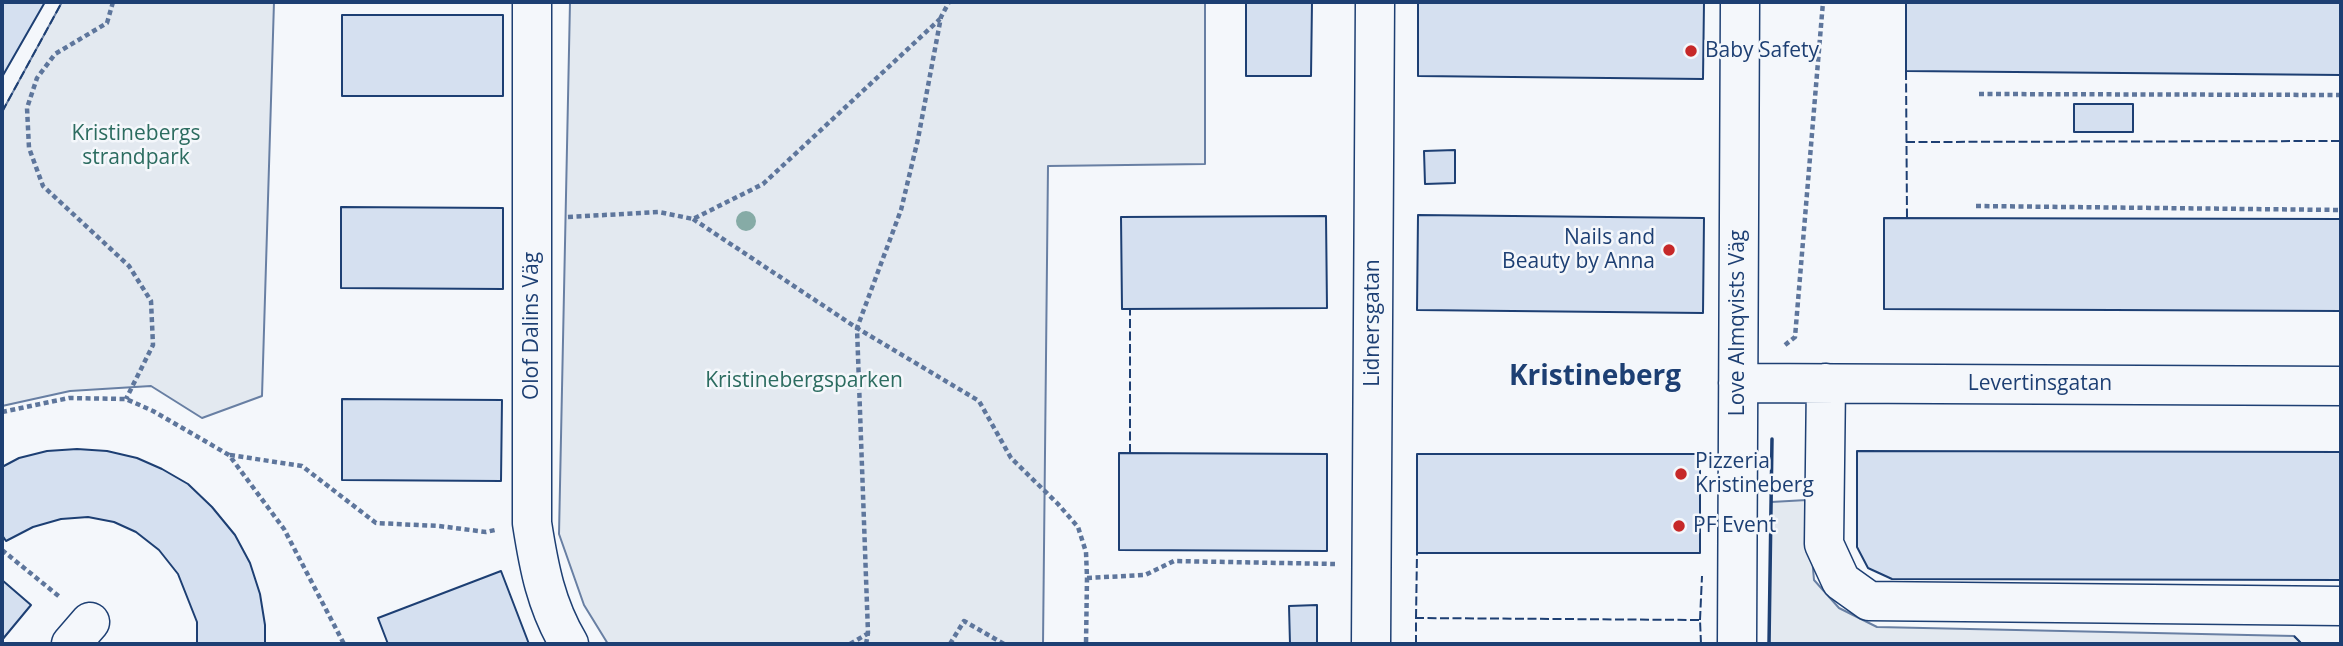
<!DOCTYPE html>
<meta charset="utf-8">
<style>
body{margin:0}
#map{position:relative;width:2343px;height:646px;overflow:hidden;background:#f4f7fb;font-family:"Open Sans",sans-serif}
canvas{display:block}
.frame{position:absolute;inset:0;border:4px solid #1d3f73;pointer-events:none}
</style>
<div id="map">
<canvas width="2343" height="646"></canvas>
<div class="frame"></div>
</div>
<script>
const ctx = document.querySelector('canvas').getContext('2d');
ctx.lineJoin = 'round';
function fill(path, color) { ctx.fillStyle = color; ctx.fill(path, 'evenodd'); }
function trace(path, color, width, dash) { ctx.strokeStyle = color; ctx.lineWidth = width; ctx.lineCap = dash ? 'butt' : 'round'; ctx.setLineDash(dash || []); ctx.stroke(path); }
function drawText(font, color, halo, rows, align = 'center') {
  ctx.font = font + ' "Open Sans",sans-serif'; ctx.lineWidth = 5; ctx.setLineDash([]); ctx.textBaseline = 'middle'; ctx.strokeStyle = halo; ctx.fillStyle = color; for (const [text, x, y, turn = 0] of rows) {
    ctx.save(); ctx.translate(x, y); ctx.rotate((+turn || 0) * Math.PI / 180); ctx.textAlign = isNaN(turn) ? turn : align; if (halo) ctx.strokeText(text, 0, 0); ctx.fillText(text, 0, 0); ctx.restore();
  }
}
const green = new Path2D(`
 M62 2H274L262 396 202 418 151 386 70 391 2 406V112Z
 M570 2H1205V164L1048 166 1043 644H608L584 605 559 534Z
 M1807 500 1814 580 1839 608 1877 627 2294 636 2302 644H1769L1771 502Z`);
fill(green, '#e3e9f0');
trace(green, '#687fa3', 2);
const building = new Path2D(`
 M2 2H45L2 77Z
 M1246 2H1312L1311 76H1246Z
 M1418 2H1704L1703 79 1418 76Z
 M1906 2H2341V75L1906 71Z
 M342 15H503V96H342Z
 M2074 104H2133V132H2074Z
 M1455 150V183L1425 184 1424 151Z
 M341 207 503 208V289L341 288Z
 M1418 215 1704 218 1703 313 1417 310Z
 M1326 216 1327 308 1122 309 1121 217Z
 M1884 218 2341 219V311L1884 309Z
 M342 399 502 400 501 481 342 480Z
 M77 449 107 451 137 458 162 469 188 484 212 507 235 535 250 563 260 594 265 625V644H197V622L178 574 159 550 136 532 114 522 88 517 61 519 33 527 6 541 2 535V467L19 458 47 451Z
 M1857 451 2341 452V580L1892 579 1868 568 1857 547Z
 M1119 453 1327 454V551L1119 550Z
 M1417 454H1700V553H1417Z
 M501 571 529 644H388L378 618Z
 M2 580 31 605 2 640Z
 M1317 605V644H1290L1289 606Z`);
fill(building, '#d5e0f0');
trace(building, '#1d3f73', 2);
const minor = new Path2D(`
 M532 2V523C539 568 546 605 569 644
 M1738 383 2341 386
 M1826 383 1824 544 1841 581 1869 601 2341 606
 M71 644 90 622
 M1371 644 1375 2
 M1737 644 1740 2`);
trace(minor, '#1d3f73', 41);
trace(new Path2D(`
 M113 2 107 23 55 54 37 78 27 108 29 148 43 186 129 266 151 301 153 345 126 399
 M1979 94 2341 95
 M1976 206 2341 210
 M568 217 659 212 693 219 763 184 940 19
 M693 219 857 328 979 401 1011 458 1058 504 1078 527 1086 552 1087 578 1086 644
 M1785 345 1795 337 1823 2
 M2 412 69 398 126 399 153 411 229 455 284 529 344 644
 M230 455 302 466 376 523 439 526 486 532 495 530
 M2 550 61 598
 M1087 578 1145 575 1174 561 1335 564
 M850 644 867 634
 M866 644 868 633 857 328 901 210 918 139 941 17 949 2
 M950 644 964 621 1004 644`), '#5e769c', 4.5, [5, 3.5]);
trace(minor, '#f4f7fb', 38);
trace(new Path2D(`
 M1906 71 1907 218
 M2 112 62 2
 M1906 142 2341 141
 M1130 453V308
 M1416 618 1417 553
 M1700 620 1702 576
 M2294 636 2302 644
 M1416 644V618L1700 620 1701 644`), '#1d3f73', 2, [9, 3.5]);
trace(new Path2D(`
 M1769 644 1772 439`), '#1d3f73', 3.5);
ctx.fillStyle = '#86aba6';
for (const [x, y] of [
 [746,221]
]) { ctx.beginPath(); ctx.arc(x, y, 10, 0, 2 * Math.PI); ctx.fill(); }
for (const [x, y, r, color] of [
 [1691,51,7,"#c62828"],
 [1669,250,7,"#c62828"],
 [1681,474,7,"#c62828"],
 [1679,526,7,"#c62828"]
]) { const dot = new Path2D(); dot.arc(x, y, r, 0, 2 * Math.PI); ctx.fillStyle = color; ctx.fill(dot); trace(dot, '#f4f7fb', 2.5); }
drawText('21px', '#1d3f73', '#f4f7fb', [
 ["Baby Safety",1705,51],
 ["Nails and",1655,238,"right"],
 ["Beauty by Anna",1655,262,"right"],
 ["Pizzeria",1695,462],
 ["Kristineberg",1695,486],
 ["PF Event",1693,526]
], 'left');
drawText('21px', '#2c6c60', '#f4f7fb', [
 ["Kristinebergs",136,134],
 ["strandpark",136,158],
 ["Kristinebergsparken",804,381]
]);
drawText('21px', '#1d3f73', '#f4f7fb', [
 ["Lidnersgatan",1373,323,-90],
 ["Love Almqvists Väg",1738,323,-90],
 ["Olof Dalins Väg",532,326,-90],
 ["Levertinsgatan",2040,384]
]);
drawText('bold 28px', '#1d3f73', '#f4f7fb', [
 ["Kristineberg",1595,377]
]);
</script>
